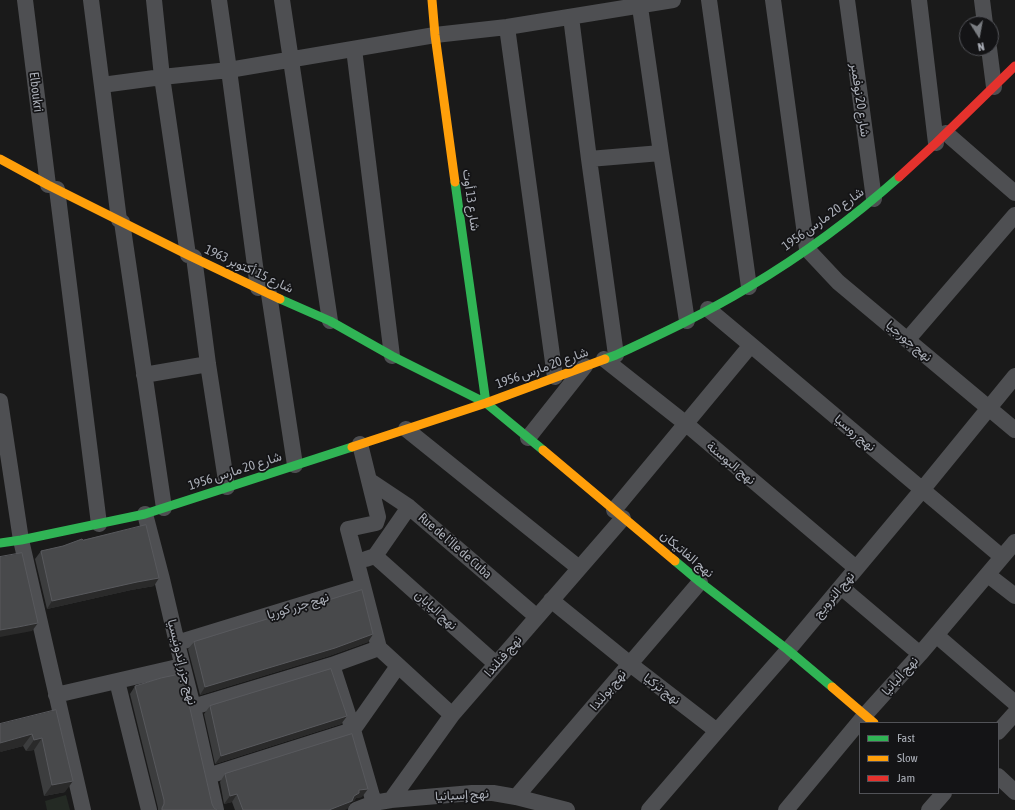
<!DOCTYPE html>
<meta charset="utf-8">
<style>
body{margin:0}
#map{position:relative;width:1015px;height:810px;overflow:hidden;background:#1a1a1a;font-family:"Asap Condensed",sans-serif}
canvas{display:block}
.legend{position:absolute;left:859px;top:722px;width:140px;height:72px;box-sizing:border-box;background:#141416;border:1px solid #515257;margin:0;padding:5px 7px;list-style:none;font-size:12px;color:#acb0b9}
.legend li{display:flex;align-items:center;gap:8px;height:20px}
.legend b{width:20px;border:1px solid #515257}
.north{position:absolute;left:959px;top:16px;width:40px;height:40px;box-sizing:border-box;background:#141416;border:1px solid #515257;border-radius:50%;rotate:169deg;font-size:11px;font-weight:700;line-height:16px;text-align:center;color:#acb0b9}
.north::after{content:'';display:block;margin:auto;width:14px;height:18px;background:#797c81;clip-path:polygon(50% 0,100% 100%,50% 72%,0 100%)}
</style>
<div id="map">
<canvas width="1015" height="810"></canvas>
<ul class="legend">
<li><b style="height:5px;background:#30b455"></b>Fast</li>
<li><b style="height:5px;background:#ff9f0a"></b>Slow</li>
<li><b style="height:5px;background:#e5322d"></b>Jam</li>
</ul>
<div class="north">N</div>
</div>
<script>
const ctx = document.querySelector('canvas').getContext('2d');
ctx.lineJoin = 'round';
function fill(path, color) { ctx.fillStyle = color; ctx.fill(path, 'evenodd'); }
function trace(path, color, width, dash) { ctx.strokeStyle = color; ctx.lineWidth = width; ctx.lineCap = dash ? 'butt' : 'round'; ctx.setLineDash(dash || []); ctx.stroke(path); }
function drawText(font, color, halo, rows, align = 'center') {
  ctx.font = font + ' "Asap Condensed",Vazirmatn,sans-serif'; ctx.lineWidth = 3.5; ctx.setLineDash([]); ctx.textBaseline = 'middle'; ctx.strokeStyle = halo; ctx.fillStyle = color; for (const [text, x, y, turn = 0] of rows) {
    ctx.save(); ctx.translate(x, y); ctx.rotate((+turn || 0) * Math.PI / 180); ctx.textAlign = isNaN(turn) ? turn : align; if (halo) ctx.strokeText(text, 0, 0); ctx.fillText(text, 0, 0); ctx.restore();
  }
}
fill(new Path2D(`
 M66 795 70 810H47L45 801Z`), '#242a24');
trace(new Path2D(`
 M25 0 48 185
 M91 0 119 220
 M154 0 162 77 188 255
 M219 0 229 70 258 288
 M282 0 330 321
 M639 0 661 153 687 321
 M709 0 749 287
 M773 0 807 249 838 282 1015 430
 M847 0 874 199
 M919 0 936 143
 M982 0 985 24
 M571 17 589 159 616 355
 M507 27 555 377
 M989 48 994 87
 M354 49 392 356
 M102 85 162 77 229 70 435 35 507 27 673 0
 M946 133 1015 193
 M589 159 661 153
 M57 189 99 524
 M122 222 164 508
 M194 257 208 364 227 487
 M269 294 295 465
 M708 309 751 345 1002 557
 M908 339 1015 215
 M604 359 685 423 856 568
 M144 375 208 364
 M0 401 21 540 83 810
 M406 429 579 568
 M528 438 585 366
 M370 481 409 507 537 617
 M614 510 751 345
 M145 514 162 579 177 643 193 707 216 810
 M375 556 496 664
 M366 559 375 556 409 507
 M988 575 1015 596
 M841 587 920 654
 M551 600 630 664 717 731
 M936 635 1015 703
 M177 643 363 586 348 529 376 523 378 517 360 444
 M379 648 452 715
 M117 681 149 810
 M56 695 182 666
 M193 707 332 665 379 648 363 586
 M998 732 1015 713
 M208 776 353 730 332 665
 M998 776 1015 792
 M516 797 700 582
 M391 800 452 715 623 518
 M374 803 353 730 398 666
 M356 810 374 803 391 800 472 793H493L516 797 567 810
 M649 810 717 731 788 650 922 490 1015 376
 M786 810 865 715 920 654 1015 542
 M929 810 944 793`), '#4e4f52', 16);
trace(new Path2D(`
 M455 182 486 403
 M280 299 330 321 392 356 486 403 543 450
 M605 359 616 355C661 334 706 313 749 287 801 256 854 217 899 177
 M0 543 21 540 145 514 352 447
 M675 561 700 582 788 650 832 687`), '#30b455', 9);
trace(new Path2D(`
 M432 0 435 35 455 182
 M0 159 48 185 188 255 280 299
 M352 447 486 403 605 359
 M543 450 675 561
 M832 687 874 723`), '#ff9f0a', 9);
trace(new Path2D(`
 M899 177 936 143 1015 66`), '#e5322d', 9);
fill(new Path2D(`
 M83 540 154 586 131 590 47 609 35 559 41 551 63 546Z
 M373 634 368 642 329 656 200 695 188 649 194 642Z
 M135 686 214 808 217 810H158V808L130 694Z
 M210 706 347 716 341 724 215 764 204 714Z
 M56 710 65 792 44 796 34 750 26 751 23 746 0 752Z
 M225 774 362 797 356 798 354 801 351 802 347 809 343 810H235L232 802 224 804 220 782Z`), '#3c3d3e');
fill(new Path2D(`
 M159 578 154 586 131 590 47 609 52 601 137 582Z
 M38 623 32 631 0 637V630Z
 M373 634 368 642 329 656 200 695 205 687Z
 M347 716 341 724 215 764 221 756Z
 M32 734 23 746 0 752V743Z
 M42 738 34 750 26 751 34 740Z
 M73 781 65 792 44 796 52 785Z
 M368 789 362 797 356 798 354 801 351 802 347 809 343 810H329L359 790Z
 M237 794 232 802 224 804 230 796Z`), '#2a2a2a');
const building = new Path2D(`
 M146 525 159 578 137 582 52 601 41 551 63 546 82 539 83 540Z
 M22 553 38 623 18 627 0 630V557Z
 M362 590 373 634 335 648 205 687 194 642Z
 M331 669 347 716 221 756 210 706Z
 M182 674 212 804 214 808 217 810H162V808L164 804V800L135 686 161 678Z
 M56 710 73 781 52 785 42 738 34 740 32 734 0 743V724Z
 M352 734 368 789 359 790V793L354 796 352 801 329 810H243L237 794 230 796 225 774Z`);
fill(building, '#48494b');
trace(building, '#58595d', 1);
drawText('13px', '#acb0b9', '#141416', [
 ["Elboukri",36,92,83],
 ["شارع 20 نوفمبر",860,100,82],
 ["شارع 13 أوت",471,200,82],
 ["شارع 20 مارس 1956",823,219,-36],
 ["شارع 15 أكتوبر 1963",249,269,25],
 ["نهج جورجيا",909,341,40],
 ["شارع 20 مارس 1956",542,368,-20],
 ["نهج روسيا",855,433,40],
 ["نهج البوسنة",731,463,40],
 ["شارع 20 مارس 1956",235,471,-18],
 ["Rue de l'Île de Cuba",455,546,41],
 ["نهج الفاتيكان",687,554,40],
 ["نهج النرويج",834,595,-50],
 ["نهج جزر كوريا",298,606,-17],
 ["نهج اليابان",436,610,42],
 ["نهج فنلندا",503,656,-49],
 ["نهج جزر إندونيسيا",182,662,76],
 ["نهج ألبانيا",900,676,-48],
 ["نهج تركيا",662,689,37],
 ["نهج بولندا",608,690,-50],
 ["نهج إسبانيا",462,795,-3]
]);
</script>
